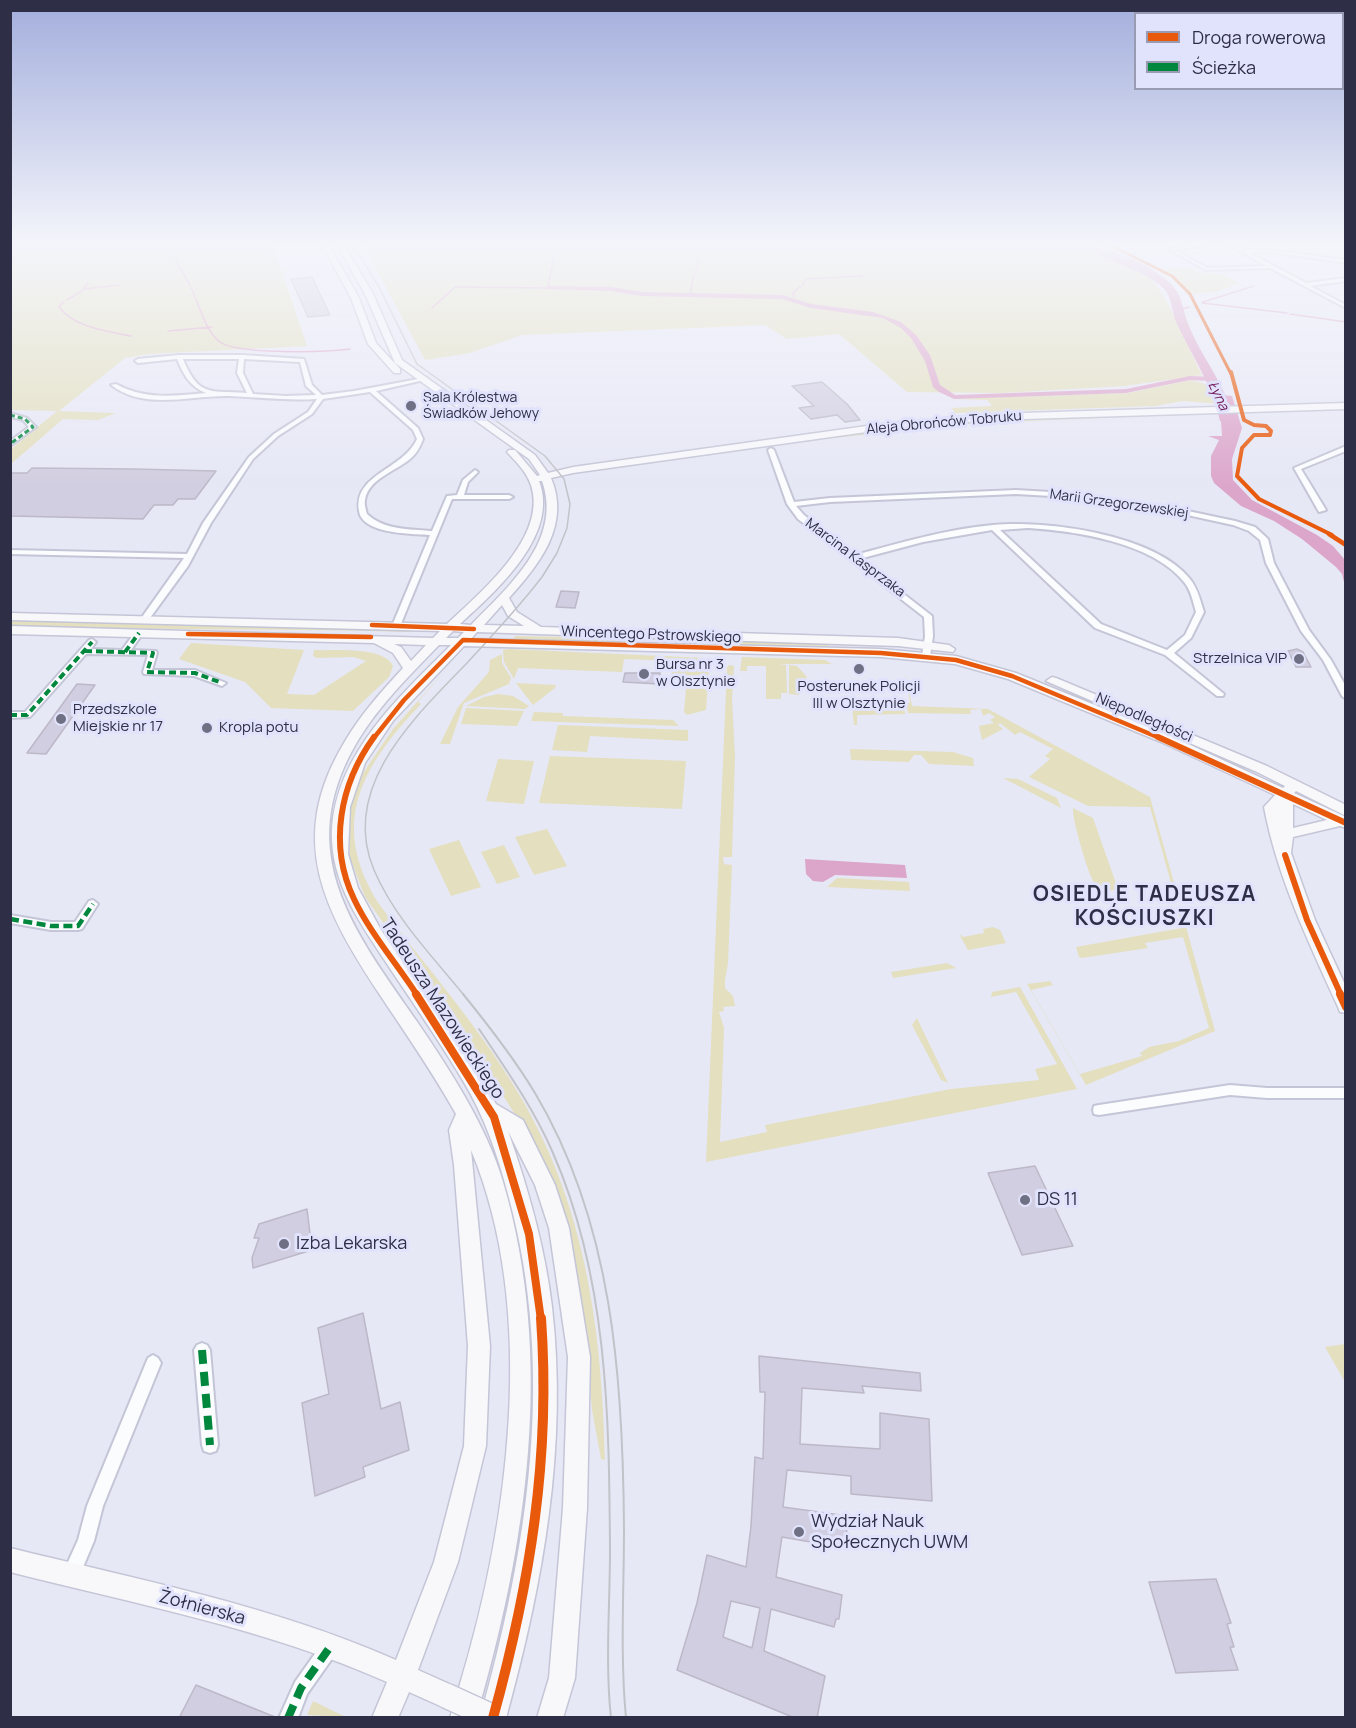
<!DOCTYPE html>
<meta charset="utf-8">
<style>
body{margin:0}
#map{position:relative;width:1356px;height:1728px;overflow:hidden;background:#e7e8f6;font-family:Manrope,sans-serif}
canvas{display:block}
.frame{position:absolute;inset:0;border:12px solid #2e2f46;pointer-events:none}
.legend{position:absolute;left:1134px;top:12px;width:210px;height:78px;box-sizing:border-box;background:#e1e3fc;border:2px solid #999bb3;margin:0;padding:8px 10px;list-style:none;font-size:18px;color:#2e2f46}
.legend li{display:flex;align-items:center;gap:12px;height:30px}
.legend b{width:30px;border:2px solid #999bb3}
</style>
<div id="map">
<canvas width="1356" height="1728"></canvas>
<div class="frame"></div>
<ul class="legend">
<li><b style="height:8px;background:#e8590c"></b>Droga rowerowa</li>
<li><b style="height:8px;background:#00873e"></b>Ścieżka</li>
</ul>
</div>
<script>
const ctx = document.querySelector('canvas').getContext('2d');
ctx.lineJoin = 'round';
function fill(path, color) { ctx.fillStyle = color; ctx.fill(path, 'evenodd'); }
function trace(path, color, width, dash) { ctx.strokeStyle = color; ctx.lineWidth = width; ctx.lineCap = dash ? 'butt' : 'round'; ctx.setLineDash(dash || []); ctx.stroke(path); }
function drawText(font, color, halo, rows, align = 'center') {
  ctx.font = font + ' Manrope,sans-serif'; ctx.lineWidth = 6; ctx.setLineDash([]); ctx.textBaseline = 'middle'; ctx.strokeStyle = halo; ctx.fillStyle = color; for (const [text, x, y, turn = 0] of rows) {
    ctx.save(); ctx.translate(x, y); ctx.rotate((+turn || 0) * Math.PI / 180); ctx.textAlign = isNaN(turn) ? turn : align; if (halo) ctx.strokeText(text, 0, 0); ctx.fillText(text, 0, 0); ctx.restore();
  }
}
fill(new Path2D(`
 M11 245H273L307 346 149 354 125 358 59 411 116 413 98 420 63 419 11 464V449L57 411 11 410Z
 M363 245H1087C1107 254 1132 262 1149 277 1168 295 1189 350 1202 375L1125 386 1000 393 907 392 839 334 787 339 765 325 522 335 470 353 425 360Z
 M1188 267 1197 272 1221 274 1240 283 1219 291 1193 294 1165 269Z
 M1191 380 1205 384 1220 404 1183 401 1155 406 955 413 952 408 992 406 987 400 949 399 1128 393Z
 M1204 412V414L979 423 786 443 976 420Z
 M11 619 411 629 409 632C276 628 144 630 11 627Z
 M515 636 678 639 613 642 514 639Z
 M710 639 824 643 830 646 710 644Z
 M191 643 304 650 287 694 314 695 366 661 354 657 317 658 313 656 314 650C334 651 384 646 393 666L389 677 353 711 271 708 245 682 179 659Z
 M509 649 705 658C699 665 685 666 676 665V661L624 659 622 672 518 668 514 679 504 662 503 650Z
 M502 654V663L511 678 509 684 464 703 450 744H440L458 707 489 672 490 660Z
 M742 657 825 660 832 664H780L786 665 787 693H781V699H766V666H747V671H740Z
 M451 664 418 702 421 704C362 766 328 823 379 904 424 964 475 1022 514 1086 585 1200 602 1328 605 1460L601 1459 592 1410 586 1330 579 1282 568 1229 547 1169 534 1144 475 1052 365 897 350 858 349 810 359 779 393 729Z
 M729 665 734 666 732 699 735 757 732 857H723L724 864 732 865 728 963 725 980V988L733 996 735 1006 723 1007 724 1011 719 1012 724 1028 720 1142 767 1132 765 1125 951 1089 1039 1080 1035 1069 1057 1064 1016 992 991 997 992 992 1020 987 1077 1089 706 1162 727 667Z
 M789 665 797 666 807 677 805 681 808 684 799 695 789 694Z
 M709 666 706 710 687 715 684 712 687 676 671 675 673 669Z
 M905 670 912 706 988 709 1150 797 1178 897 1169 898 1174 894 1150 807 1088 806 1029 777 1050 759 1045 756 1053 749 1020 732 1015 735 1000 723 998 725 1003 729 982 740 979 726 994 723 990 720 995 717 989 713 983 716 981 709 970 710 971 714 908 713 906 703H910Z
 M516 683 556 685 555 688 533 705Z
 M498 694 513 696 529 706 525 709 466 706 484 697Z
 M852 706 904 708 905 714 857 715V725H854Z
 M466 708 524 711 517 726 461 724Z
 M534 712 563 713V716L673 720 679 726 531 721Z
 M558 725 688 730V741L590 736 587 752 552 750Z
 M850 749 953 752 973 758 974 766 929 764 921 755H914L909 762 851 760Z
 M550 756 686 761 682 809 539 803Z
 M498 759 534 761 524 804 486 801Z
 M1003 778 1018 779 1057 798 1061 808Z
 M1073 808 1093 818 1118 889C1110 891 1103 892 1096 886 1089 878 1072 820 1073 808Z
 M547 829 567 866 534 875 515 837Z
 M459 840 481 887 451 896 429 849Z
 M504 845 520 877 497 884 481 852Z
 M837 878 909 882 910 891 827 887Z
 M1180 905 1215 1031 1086 1085 1027 984 1050 981 1053 985 1031 990 1080 1074 1142 1056 1140 1053 1149 1047 1179 1041 1209 1028 1183 937 1145 943 1148 948 1082 958 1079 957 1076 947 1182 928 1178 912Z
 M993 927 1000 930 1006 943 968 950 959 934 963 937 984 933 983 929Z
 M947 963 956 968 893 978 891 972Z
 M917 1018 948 1083 941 1080 912 1025Z
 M1345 1344H1346L1345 1382 1325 1347Z
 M313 1701 346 1717 307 1715Z`), '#e3dfbf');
fill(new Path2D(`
 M1213 394 1232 396 1242 428 1232 459 1233 480 1252 500 1317 535 1333 546 1345 560V586L1342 574 1336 567 1302 539 1274 521 1241 506 1214 483 1211 476V456L1219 440 1208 436H1222L1220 405Z
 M805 859 905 865 907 878 835 875 823 882 813 881 806 874Z`), '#dca6cb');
trace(new Path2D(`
 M166 245 190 285
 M76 246 93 247
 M96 247H119
 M123 247 162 248
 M169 250 273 252
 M696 270 699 260
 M692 282 695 272
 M803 285 806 279 862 276
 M191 288C199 303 205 331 220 342 238 355 326 352 350 349
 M85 289 119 285
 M690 295 692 284
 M794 297 793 293 801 286
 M786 298H789
 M67 300 82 291 88 283
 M63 302 59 307C75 328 107 331 131 336
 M1203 302 1254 286
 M1202 303 1287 313
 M432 308 455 287 548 288 556 245
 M1179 310 1189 307
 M1290 314 1346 322
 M168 331 212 327`), '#dca6cb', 1.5);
fill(new Path2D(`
 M548 286 611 287 642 292 783 295 811 304 873 312 901 322 916 335 930 355 940 385 955 395 1126 389 1190 376 1211 377 1215 379 1211 381 1190 380 1126 393 954 399 939 392 933 387 925 361 911 338 901 328 883 318 811 308 782 299 642 296 611 291 546 289Z`), '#dca6cb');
fill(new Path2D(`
 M1083 245C1107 245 1153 266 1171 284 1182 295 1182 307 1187 321 1200 356 1226 384 1234 421L1232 424 1227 425 1220 421C1213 386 1192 356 1177 324 1171 311 1173 296 1161 286 1138 267 1105 262 1083 245Z`), '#dca6cb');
const building = new Path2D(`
 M312 277 330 315 308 317 291 279Z
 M822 382 847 404 860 420 845 422 837 415 811 419 799 408 814 406 792 386Z
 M32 468 134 469 216 471 195 499H178L173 505H154L143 519 10 516V473H27Z
 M561 591 579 592 575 608 556 607Z
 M1297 649 1303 652 1311 667H1296L1288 651Z
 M625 673H660L659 684 623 682Z
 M77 684 95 685 46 754 27 753Z
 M1035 1166 1073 1246 1022 1255 988 1173Z
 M307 1209 312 1250 253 1268 252 1258 259 1238H254L259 1224Z
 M363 1313 381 1409 400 1402 409 1450 363 1467 365 1477 315 1496 302 1403 329 1394 318 1328Z
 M759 1356 920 1373 921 1391 862 1386 864 1393 802 1388 800 1444 880 1449V1413L929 1419 932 1501 851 1494V1476L787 1470 783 1507 848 1516 845 1548 782 1537 776 1577 842 1595 839 1619H836L834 1627 771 1609 764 1651 825 1676 817 1718H795L677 1670 697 1603 707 1555 746 1567 751 1526 755 1457 763 1459 765 1392H760ZM731 1601 760 1608 752 1648 723 1637Z
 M1216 1579 1231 1623 1227 1624 1234 1647H1230L1238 1670 1176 1673 1149 1582Z
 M196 1685 275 1717V1718H179Z`);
fill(building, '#d2cee1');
trace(building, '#bcb8c8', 1.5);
const street = new Path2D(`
 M1189 245H1206L1175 250 1207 268 1266 266 1229 245H1235L1245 250H1270L1346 260V263L1270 252 1250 253 1306 283 1346 278V281L1310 286 1346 305V308L1270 268 1206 270 1168 249Z
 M179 355H242L304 359 312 385 322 395 354 391 424 378V380L376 391 418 428 423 439C420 447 417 453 410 459 396 471 368 479 365 500 364 504 366 510 367 514 384 530 409 529 432 531L447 496 457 495 463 480 475 470 478 472 468 482 464 495H509L513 497 509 499H452L400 626 396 628H393L392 626 430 535C412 534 362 534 359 511 353 474 403 470 417 439L413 430 370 392 323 399 312 414 278 436 253 459 211 523 188 566 147 622H144L140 620 184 558 10 554V550L187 554 203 523 249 457 274 434 308 412 317 399C287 401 258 397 229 396 190 395 145 411 111 385L116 384C145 400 174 396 206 393 190 387 183 374 177 359L138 363 135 361 138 359ZM183 359H239L237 373 247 393C210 390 199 398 183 359ZM244 359 300 362 306 386 316 395 286 396 253 394 243 373Z
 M10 413 27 418 36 427 10 446V441L29 427 23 420 10 417Z
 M1346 446V451L1301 469 1326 510 1319 512 1294 468Z
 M771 448 774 450 794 502 830 498 1016 490 1051 492 1169 507 1235 521 1255 527 1268 539 1274 563 1309 630 1331 660 1346 687V699L1342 696 1323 660 1301 631 1266 563 1260 540 1249 531 1233 525 1169 511 1051 496 1016 494 830 502 796 506 804 515 855 555C900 543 947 529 993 525 1046 520 1154 534 1190 579 1198 589 1200 600 1204 612L1191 638 1174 653 1224 694 1223 696H1217L1165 655 1095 628 992 530 923 542 859 559 932 616 933 636 930 656 929 658H923L922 656 925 636 924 617 798 519 787 504 768 450ZM1028 528C1075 531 1152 542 1184 582 1191 590 1193 602 1196 612L1185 635 1167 650 1101 624 1000 530Z
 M136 631H139L143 633 131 650 156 651 157 653 152 670H195L226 683 222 686 194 676 144 674 143 672 148 655 86 654 30 717 10 718V712H25L89 640 92 639 96 642 91 649 122 650Z
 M93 900 98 904 82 929 78 930H51L10 923V915L51 922H75L89 901Z
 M1230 1085 1267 1088H1346V1098H1267L1230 1095 1099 1115 1094 1114 1093 1110 1094 1106 1099 1105Z
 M202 1343 207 1345 210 1350 218 1445 216 1451 210 1453 204 1451 202 1445 194 1350 197 1345Z
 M153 1355 158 1358 161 1363 103 1506 94 1541 78 1579 72 1582 66 1579 63 1573 78 1540 87 1506 148 1358Z
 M330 1638 336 1641 339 1647 336 1653 307 1694 298 1718H279L295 1682 324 1641Z`);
const secondary = new Path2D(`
 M322 245H329L359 298 376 343 400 369V373H394L368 344 351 298Z
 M337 245H344L373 294 402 360 535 455 548 473 573 467 881 424 991 414 1346 403V409L991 420 881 430 573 473 551 478C571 525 539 565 509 598L517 612 541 627 898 638 949 645 955 649 953 652 898 646 477 632 471 639 881 649 956 656 1016 673 1171 736 1283 788 1285 786 1257 772 1046 681 1052 677 1056 678 1267 766 1346 805V816L1296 791 1294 793 1346 817V828L1340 826 1293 837 1291 853 1315 920 1346 987V1013L1340 1012 1338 1007C1309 943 1277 877 1264 807L1275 795 1161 742 1008 679 955 664 881 657 464 646 393 721 365 763 350 807 348 854 358 888 381 930 454 1036 496 1104 523 1120 555 1185 569 1228 590 1357 587 1508 575 1678 563 1718H537L549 1678 563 1508 568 1357 549 1228 535 1185 508 1131C528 1188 545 1247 552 1307 568 1446 543 1584 506 1718H480C528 1547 556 1372 509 1198 498 1156 485 1117 462 1079 441 1044 418 1010 395 976 368 934 334 892 332 840 330 759 398 698 451 645H439C411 674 379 705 357 742 291 854 355 932 418 1023 450 1070 487 1127 503 1182 555 1359 527 1544 476 1718H450L453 1707 447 1709 409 1692 398 1718H372L387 1682C268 1629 136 1604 10 1572V1548C140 1580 274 1606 396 1660L434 1562 464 1446 468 1346 454 1165 449 1130 456 1114C433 1073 406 1034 380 995 324 910 286 840 344 743 360 715 382 691 403 668L393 653 374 643 10 634V626L433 638 440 631 10 620V613L447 624C480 593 548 537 531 485 526 471 517 463 507 452L509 450H515L537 476 540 475 529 459 395 363 365 294ZM539 481H542C563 540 508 587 471 625L460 624C495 592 560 535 539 481ZM502 605 508 616 524 626 484 625ZM453 631 464 632 458 638H446ZM394 644 426 645 411 661 401 647ZM1293 804 1327 820 1293 828ZM471 1150C539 1312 508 1528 458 1691L456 1687 418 1670 458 1562 486 1446 490 1346Z`);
trace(street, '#c4c5d6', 4);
trace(secondary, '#c4c5d6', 3);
fill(street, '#fbfcfe');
fill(secondary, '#f8f8fb');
trace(new Path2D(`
 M353 245 379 287 417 364 545 456 564 479 570 504 567 528 557 553 542 577C519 607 493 635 467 663 415 717 339 787 374 870 394 917 432 956 464 995`), '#c2c3c8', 1.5);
trace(new Path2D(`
 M463 994C489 1026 514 1058 535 1093 613 1224 623 1379 624 1528 624 1591 620 1655 626 1718
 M479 1029C506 1069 534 1109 553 1153 608 1279 609 1416 610 1550 610 1605 605 1663 611 1718`), '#c2c3c8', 2);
const secondaryBridge = new Path2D(`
 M447 1696 495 1718`);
trace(secondaryBridge, '#c4c5d6', 27, []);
trace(secondaryBridge, '#f8f8fb', 24);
trace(new Path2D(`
 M10 415 25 419 33 427 10 444`), '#00873e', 3, [5, 3]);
trace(new Path2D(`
 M85 651 153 653 147 672 195 673 222 683
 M125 652 139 633
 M10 715H27L92 642`), '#00873e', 4, [7, 4]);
trace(new Path2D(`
 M10 919 51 926H78L93 904`), '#00873e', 4.5, [9, 4.5]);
trace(new Path2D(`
 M202 1350 210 1445
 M288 1718 301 1688 330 1647`), '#00873e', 8, [14, 8]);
trace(new Path2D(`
 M1110 245 1172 276 1190 294 1231 374`), '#e8590c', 3);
trace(new Path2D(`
 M1231 372 1244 420 1254 425 1266 426 1271 431 1270 435H1254L1242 448 1237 476 1259 499 1332 535`), '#e8590c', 4);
trace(new Path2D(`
 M1329 534 1346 545
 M372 625 474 629
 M188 634 371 637
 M373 739 404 700 463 640 881 653 956 660 1012 676 1162 739`), '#e8590c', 4.5);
trace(new Path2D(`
 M374 737C340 784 328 845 354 899 370 933 397 964 417 995
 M1158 737 1346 823
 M1285 855 1307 920 1341 995`), '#e8590c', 6);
trace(new Path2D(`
 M416 994 494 1117 529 1234 541 1320
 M1340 994 1346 1007`), '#e8590c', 8);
trace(new Path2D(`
 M493 1718C530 1584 551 1458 541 1318`), '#e8590c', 10);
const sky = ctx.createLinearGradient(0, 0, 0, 487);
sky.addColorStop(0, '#a3aedc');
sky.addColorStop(0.5, '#f4f5fb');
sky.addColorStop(1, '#f4f5fb00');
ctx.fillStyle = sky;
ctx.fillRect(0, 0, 1356, 487);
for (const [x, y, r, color] of [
 [411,406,6,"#6f7084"],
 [1299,659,6,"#6f7084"],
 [859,669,6,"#6f7084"],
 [644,674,6,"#6f7084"],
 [61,719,6,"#6f7084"],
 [207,728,6,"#6f7084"],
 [1025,1200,6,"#6f7084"],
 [284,1244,6,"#6f7084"],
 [799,1532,6,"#6f7084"]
]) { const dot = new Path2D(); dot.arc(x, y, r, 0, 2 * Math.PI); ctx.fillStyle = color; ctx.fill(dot); trace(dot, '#e1e3fc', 2); }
drawText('italic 14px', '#6e1454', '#e1e3fc', [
 ["Łyna",1218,396,65]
]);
drawText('14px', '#2e2f46', '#e1e3fc', [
 ["Sala Królestwa",423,398],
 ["Świadków Jehowy",423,414]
], 'left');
drawText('14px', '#2e2f46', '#e1e3fc', [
 ["Aleja Obrońców Tobruku",944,423,-5],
 ["Marii Grzegorzewskiej",1119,504,8],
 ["Marcina Kasprzaka",855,558,37]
]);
drawText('15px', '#2e2f46', '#e1e3fc', [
 ["Wincentego Pstrowskiego",651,635,2],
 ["Niepodległości",1144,718,23]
]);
drawText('15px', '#2e2f46', '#e1e3fc', [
 ["Strzelnica VIP",1287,659,"right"],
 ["Bursa nr 3",656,665],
 ["w Olsztynie",656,682],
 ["Posterunek Policji",859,687,"center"],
 ["III w Olsztynie",859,704,"center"],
 ["Przedszkole",73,710],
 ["Miejskie nr 17",73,727],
 ["Kropla potu",219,728]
], 'left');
drawText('18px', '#2e2f46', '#e1e3fc', [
 ["Tadeusza Mazowieckiego",442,1009,57],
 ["Żołnierska",202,1608,15]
]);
drawText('18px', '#2e2f46', '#e1e3fc', [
 ["DS 11",1037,1200],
 ["Izba Lekarska",296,1244],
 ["Wydział Nauk",811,1522],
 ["Społecznych UWM",811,1543]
], 'left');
ctx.letterSpacing = '1.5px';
drawText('bold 21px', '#2e2f46', '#e1e3fc', [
 ["OSIEDLE TADEUSZA",1145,895],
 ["KOŚCIUSZKI",1145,919]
]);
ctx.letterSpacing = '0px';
</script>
